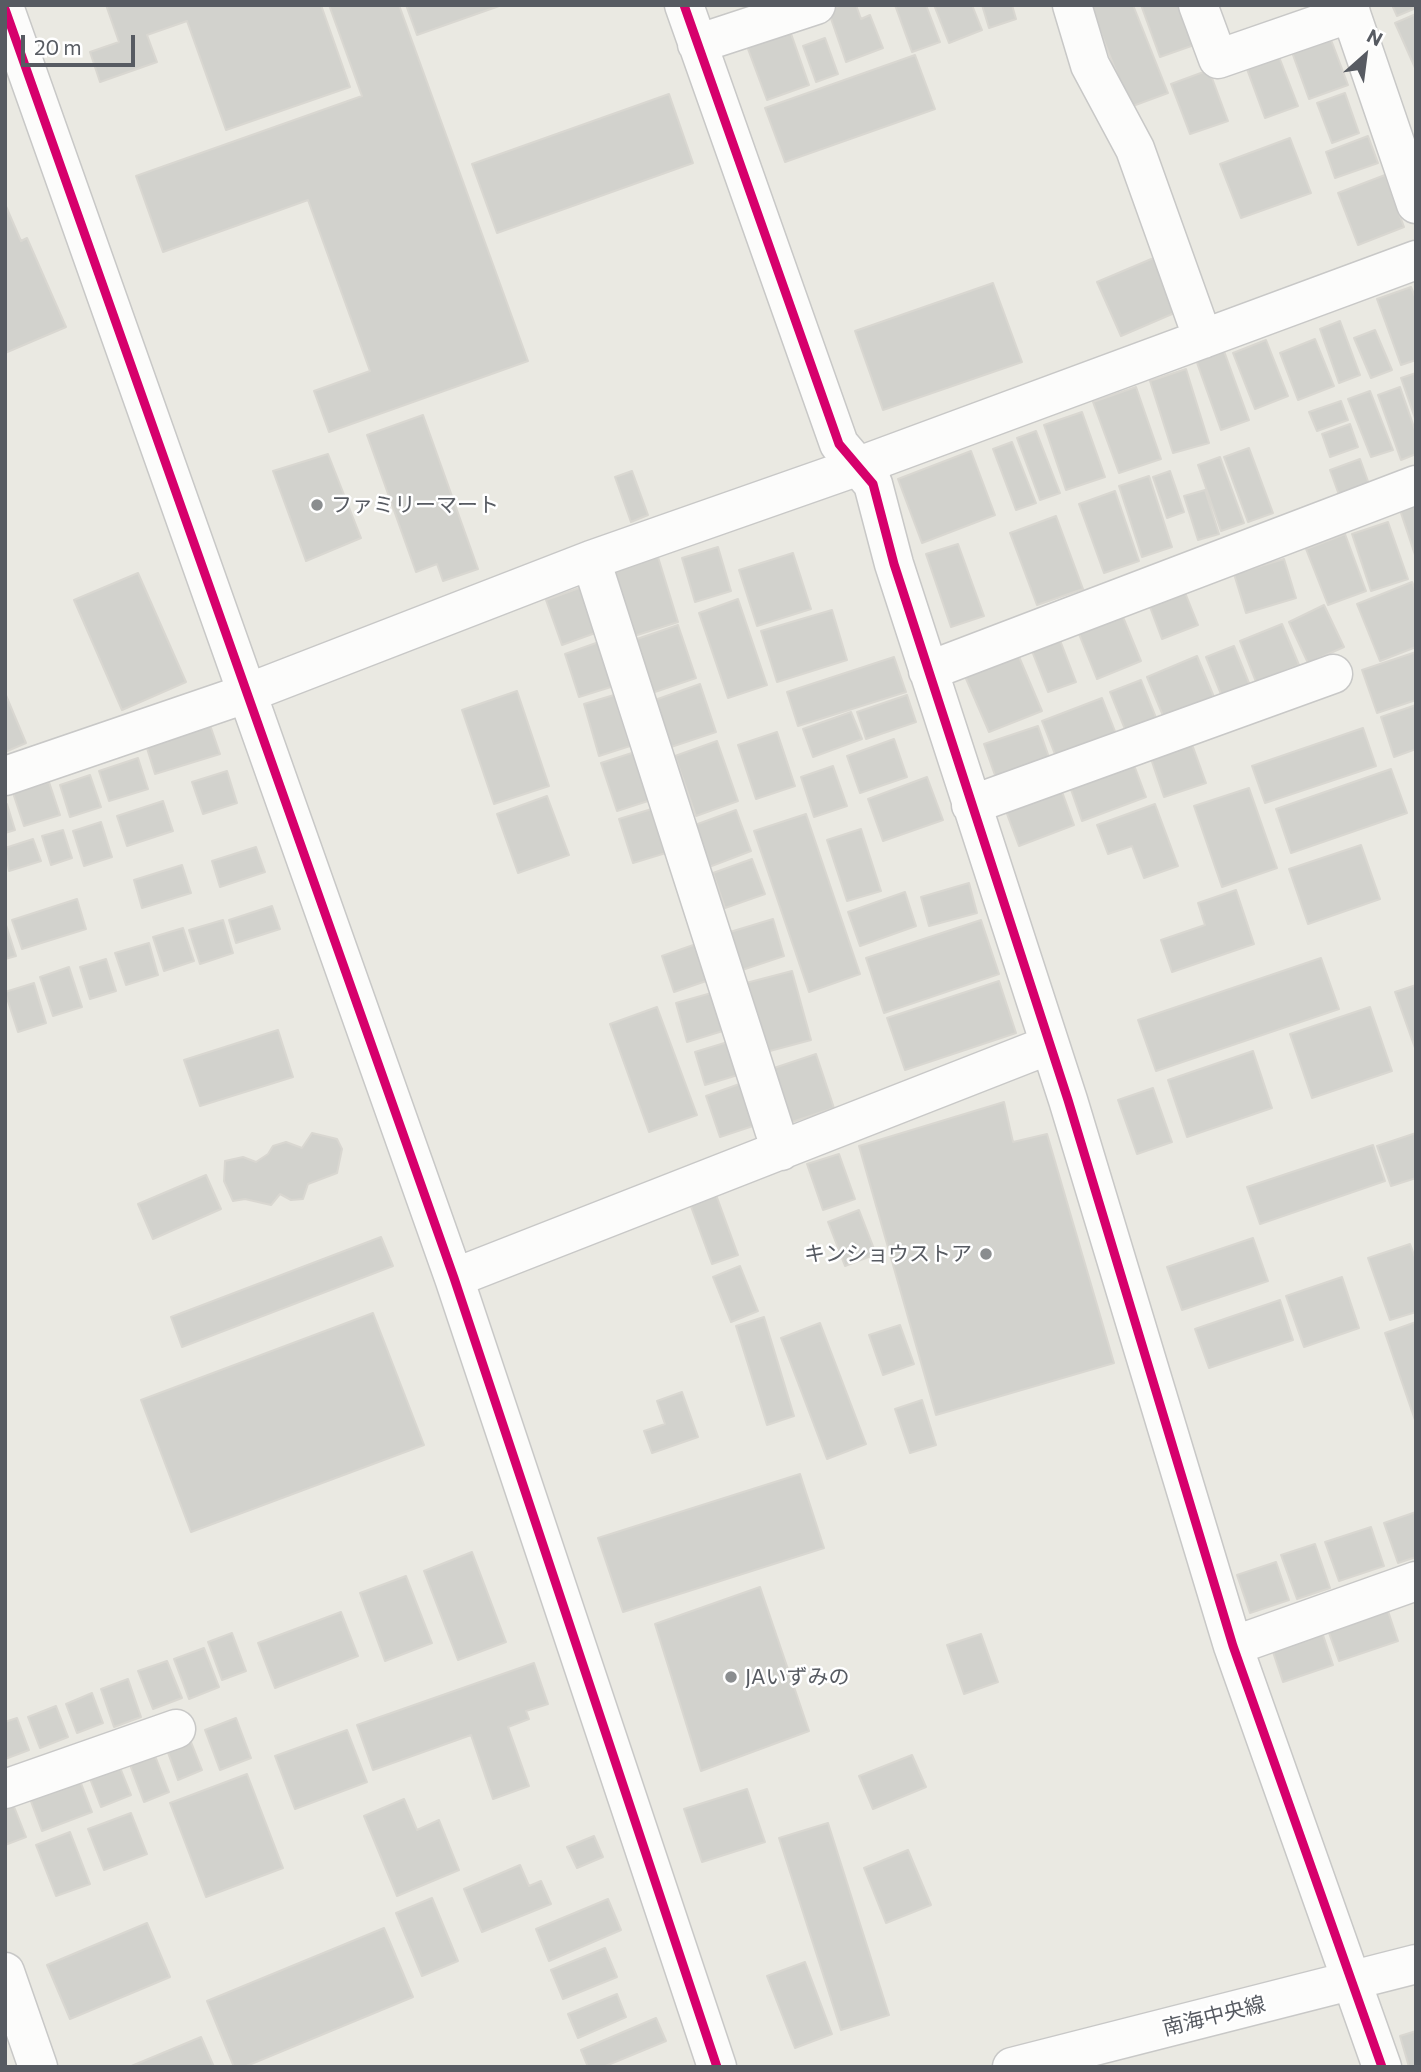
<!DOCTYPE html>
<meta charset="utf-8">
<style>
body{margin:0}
#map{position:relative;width:1421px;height:2072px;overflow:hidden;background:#eae9e2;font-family:Commissioner,sans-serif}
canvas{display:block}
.frame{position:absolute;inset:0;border:7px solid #575b62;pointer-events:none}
.north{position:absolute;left:1330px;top:21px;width:70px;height:70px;-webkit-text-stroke:5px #fff;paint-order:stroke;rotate:28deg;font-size:19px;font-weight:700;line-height:28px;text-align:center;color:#575b62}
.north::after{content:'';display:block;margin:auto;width:24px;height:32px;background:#575b62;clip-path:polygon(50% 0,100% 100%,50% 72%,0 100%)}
.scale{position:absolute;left:21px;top:35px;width:114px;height:32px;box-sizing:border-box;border:4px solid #575b62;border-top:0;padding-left:9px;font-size:21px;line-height:24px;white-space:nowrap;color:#575b62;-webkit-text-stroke:5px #fff;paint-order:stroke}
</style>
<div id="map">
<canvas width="1421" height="2072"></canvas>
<div class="frame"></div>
<div class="north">N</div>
<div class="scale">20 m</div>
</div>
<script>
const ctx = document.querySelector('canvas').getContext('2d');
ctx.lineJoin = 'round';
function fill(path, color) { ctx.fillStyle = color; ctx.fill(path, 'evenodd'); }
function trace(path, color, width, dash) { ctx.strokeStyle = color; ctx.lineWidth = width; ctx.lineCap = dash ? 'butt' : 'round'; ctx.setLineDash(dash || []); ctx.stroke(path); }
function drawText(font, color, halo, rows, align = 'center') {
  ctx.font = font + ' Commissioner,"Noto Sans JP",sans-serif'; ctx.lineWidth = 5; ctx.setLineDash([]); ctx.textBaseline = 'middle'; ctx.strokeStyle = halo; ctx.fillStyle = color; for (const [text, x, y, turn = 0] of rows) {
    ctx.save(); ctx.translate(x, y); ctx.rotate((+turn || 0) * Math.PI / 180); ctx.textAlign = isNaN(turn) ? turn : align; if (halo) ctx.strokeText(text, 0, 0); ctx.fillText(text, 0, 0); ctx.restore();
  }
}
const building = new Path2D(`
 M106 5H321L350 87 226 130 187 21 147 35 157 62 100 82 90 52 119 42Z
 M329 5H399L528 361 329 432 314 391 370 371 308 200 163 252 136 176 362 96Z
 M406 5H502L417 35Z
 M842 5H856L861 19 870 15 883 48 846 62 828 10Z
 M895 5H926L940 42 912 52Z
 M934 5H972L982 30 949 43Z
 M982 5H1012L1016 19 989 28Z
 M1090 5H1133L1168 93 1130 107Z
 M1141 5H1182L1197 44 1160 57Z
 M1392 5H1416V8L1397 16Z
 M1416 14V70L1395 23Z
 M788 25 809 85 767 100 745 41Z
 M1327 29 1348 85 1309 99 1289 44Z
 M825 38 838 74 816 82 803 46Z
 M1276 49 1298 106 1265 118 1244 61Z
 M915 55 935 109 785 162 765 108Z
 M1209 70 1228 121 1190 134 1171 84Z
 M1345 93 1359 133 1332 143 1317 103Z
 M669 94 693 163 497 233 472 164Z
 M1368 136 1378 163 1335 178 1326 152Z
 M1290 138 1311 193 1241 218 1220 164Z
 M1385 175 1404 227 1358 245 1338 193Z
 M5 204 21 241 27 238 66 327 5 353Z
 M1156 257 1179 311 1121 336 1097 282Z
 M993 283 1022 362 883 410 855 331Z
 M1411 287 1416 299V360L1401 365 1377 299Z
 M1340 321 1360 375 1339 383 1320 329Z
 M1375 330 1392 370 1371 378 1354 338Z
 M1315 339 1334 386 1298 400 1280 353Z
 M1266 340 1288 396 1255 409 1233 353Z
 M1224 351 1249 420 1221 430 1196 360Z
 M1186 369 1209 443 1173 453 1150 381Z
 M1416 373V421L1401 378Z
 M1136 387 1161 459 1119 473 1093 402Z
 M1400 387 1416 433V454L1401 460 1378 395Z
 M1370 391 1393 450 1371 457 1348 399Z
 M1341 401 1348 420 1317 431 1309 412Z
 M1082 412 1105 477 1066 490 1044 425Z
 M423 415 478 569 443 581 437 564 416 572 367 435Z
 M1350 424 1358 447 1330 457 1322 434Z
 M1036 431 1060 493 1040 500 1017 438Z
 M1012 442 1036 503 1016 510 993 449Z
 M1249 448 1273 513 1248 522 1224 457Z
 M971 451 995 515 922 543 898 479Z
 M328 454 361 538 306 561 273 471Z
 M1220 457 1244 523 1221 531 1198 465Z
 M1360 459 1369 484 1339 495 1330 470Z
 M632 471 648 515 631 522 615 477Z
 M1170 471 1184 512 1167 518 1153 477Z
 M1149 476 1172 547 1142 557 1119 486Z
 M1205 490 1219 534 1198 540 1184 496Z
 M1115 491 1139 561 1104 573 1079 504Z
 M1416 495V558L1397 501Z
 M1056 516 1083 589 1037 605 1010 533Z
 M1388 522 1408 579 1371 591 1352 534Z
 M1345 534 1366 591 1328 605 1306 549Z
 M958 544 984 616 951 627 926 554Z
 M718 547 731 591 695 602 682 558Z
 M793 553 811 609 757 626 739 570Z
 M658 557 678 622 631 637 611 572Z
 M1284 559 1296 598 1246 613 1234 574Z
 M138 573 186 682 122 710 74 600Z
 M1412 582 1416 591V647L1380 661 1357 604Z
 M1182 585 1198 625 1162 639 1147 599Z
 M582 587 598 632 562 645 546 600Z
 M738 599 767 685 728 698 699 613Z
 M1324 605 1344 647 1308 663 1289 622Z
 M832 610 847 660 777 682 761 631Z
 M1123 617 1141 661 1097 679 1079 634Z
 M1282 624 1299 665 1256 682 1240 641Z
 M678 625 696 678 652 693 634 640Z
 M1058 635 1076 682 1048 692 1030 646Z
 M599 642 614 686 579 697 565 654Z
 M1234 646 1251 688 1223 699 1206 657Z
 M1017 652 1042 711 989 732 964 674Z
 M1416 652V700L1377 713 1362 670Z
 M1197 656 1214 697 1164 718 1147 677Z
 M894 657 906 692 798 726 787 692Z
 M1141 680 1157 720 1126 732 1110 692Z
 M700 684 716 732 671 747 655 700Z
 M517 691 549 786 494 804 462 710Z
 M5 693 26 743 5 752Z
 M614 695 630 746 599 756 584 704Z
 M907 695 916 722 866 739 857 712Z
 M1102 698 1118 739 1058 762 1042 721Z
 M1416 705V749L1394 757 1381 717Z
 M851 712 862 739 813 757 803 729Z
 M210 725 220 754 155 774 146 745Z
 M1038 726 1051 763 997 781 984 744Z
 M1363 728 1376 766 1265 803 1252 766Z
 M777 732 795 786 756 799 738 745Z
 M1189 736 1206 783 1164 797 1148 750Z
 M894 739 907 777 860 793 847 756Z
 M717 741 738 801 696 816 675 756Z
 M635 752 651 800 617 811 601 763Z
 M1131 757 1146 797 1082 821 1068 781Z
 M138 758 148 789 109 801 99 771Z
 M833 766 847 806 814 817 801 777Z
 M1391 769 1407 813 1291 853 1276 809Z
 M227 771 237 803 203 814 192 782Z
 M90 775 101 807 70 817 60 785Z
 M927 777 943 820 883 841 868 799Z
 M49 782 60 815 24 826 13 793Z
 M1060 786 1074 825 1019 846 1004 806Z
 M1249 788 1277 868 1222 887 1194 806Z
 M547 796 569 855 518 873 497 814Z
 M163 801 173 831 127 846 117 816Z
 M7 804 15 830 5 833V805Z
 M1155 804 1178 866 1144 878 1132 846 1108 854 1097 825Z
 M655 808 669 852 633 863 619 819Z
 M736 810 751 851 709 867 695 825Z
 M806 814 860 974 809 992 754 831Z
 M101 822 112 857 84 866 73 831Z
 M861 829 881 891 847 901 827 840Z
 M63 830 72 858 51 865 42 836Z
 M33 839 41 861 9 871 5 848Z
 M1361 845 1380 899 1308 924 1289 869Z
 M256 847 265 872 220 887 212 861Z
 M752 859 765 894 725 908 713 873Z
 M182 865 191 893 142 908 134 880Z
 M969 883 977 913 929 926 921 897Z
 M1236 890 1254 944 1172 972 1161 940 1205 925 1198 903Z
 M905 892 916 926 860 946 848 912Z
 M77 899 86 929 22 949 12 920Z
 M272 906 280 929 236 943 229 920Z
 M773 919 784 956 742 970 730 932Z
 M223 920 233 953 200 964 189 930Z
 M981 920 999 974 884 1013 866 958Z
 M5 922 16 956 5 959Z
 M183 928 194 961 164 971 153 937Z
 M149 943 158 975 126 985 115 953Z
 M699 943 712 979 674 992 662 956Z
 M1321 958 1339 1009 1156 1071 1138 1020Z
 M106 959 116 991 90 999 80 967Z
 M69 967 82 1007 53 1016 40 977Z
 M792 971 811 1040 766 1052 746 983Z
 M999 981 1016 1033 905 1070 887 1018Z
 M34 983 46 1023 18 1032 5 992Z
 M1416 985V1048H1415L1395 992Z
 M715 992 726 1030 687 1042 676 1003Z
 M657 1007 697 1115 649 1132 610 1024Z
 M1370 1007 1392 1071 1312 1098 1290 1034Z
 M278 1030 293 1077 200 1106 184 1060Z
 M731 1041 741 1074 705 1085 695 1052Z
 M1253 1051 1272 1108 1187 1137 1168 1080Z
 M816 1054 834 1108 786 1124 768 1070Z
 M745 1082 759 1124 720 1137 706 1096Z
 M1153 1088 1172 1142 1137 1154 1118 1100Z
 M1004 1102 1013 1142 1047 1134 1114 1363 936 1415 859 1146Z
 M312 1133 337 1139 342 1149 337 1173 308 1184 303 1199 291 1200 280 1194 271 1205 245 1199 233 1201 224 1181 225 1161 243 1157 256 1162 268 1154 273 1146 286 1142 302 1148Z
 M1416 1133V1178L1391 1186 1377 1146Z
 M1373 1145 1385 1181 1260 1224 1247 1187Z
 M839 1154 855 1199 823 1210 807 1164Z
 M206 1175 221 1209 153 1239 138 1204Z
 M715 1192 738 1255 712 1264 689 1201Z
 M859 1210 876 1254 845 1266 828 1222Z
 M381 1237 393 1266 182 1347 171 1317Z
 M1253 1238 1268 1281 1182 1310 1167 1267Z
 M1410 1244 1416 1260V1312L1390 1320 1368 1258Z
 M740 1266 758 1311 731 1322 713 1277Z
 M1342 1277 1359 1328 1304 1347 1286 1296Z
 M1280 1300 1293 1340 1209 1368 1195 1329Z
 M373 1313 424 1445 191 1532 141 1400Z
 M764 1317 794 1416 767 1425 736 1326Z
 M1416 1322V1423L1385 1333Z
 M820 1323 866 1444 827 1459 781 1338Z
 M900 1325 914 1364 883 1375 869 1335Z
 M682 1392 698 1437 652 1453 644 1431 665 1424 657 1401Z
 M922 1400 936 1445 910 1453 895 1409Z
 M800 1474 824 1548 623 1612 598 1538Z
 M1416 1512V1557L1398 1563 1384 1523Z
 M1371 1527 1384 1566 1339 1581 1325 1542Z
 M1315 1544 1330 1588 1297 1599 1281 1555Z
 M472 1552 506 1642 458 1660 424 1571Z
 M1276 1562 1289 1600 1250 1613 1237 1575Z
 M406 1576 432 1643 385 1661 360 1593Z
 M760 1587 809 1731 701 1771 655 1624Z
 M1383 1596 1398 1641 1339 1661 1323 1616Z
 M341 1612 358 1656 275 1688 258 1643Z
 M1318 1620 1333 1665 1283 1682 1268 1637Z
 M232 1633 246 1671 222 1680 208 1642Z
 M981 1634 998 1682 964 1694 947 1645Z
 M204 1648 219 1687 189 1699 174 1659Z
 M167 1661 182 1698 153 1709 138 1671Z
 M534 1663 548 1704 526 1711 529 1719 508 1727 529 1786 493 1799 471 1735 373 1770 357 1725Z
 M128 1679 141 1717 114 1727 101 1689Z
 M92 1693 103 1723 77 1733 66 1704Z
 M56 1706 68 1737 40 1748 28 1717Z
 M17 1718 29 1750 5 1759V1722Z
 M236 1718 251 1758 220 1770 205 1730Z
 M347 1730 367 1782 295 1809 275 1756Z
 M191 1742 202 1770 178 1780 167 1750Z
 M152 1748 169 1792 144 1802 127 1757Z
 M912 1755 926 1787 873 1809 859 1776Z
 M117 1760 131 1795 101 1807 87 1771Z
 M247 1774 283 1868 206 1897 170 1803Z
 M79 1778 92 1812 42 1831 29 1796Z
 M747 1789 765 1842 702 1862 684 1809Z
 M11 1799 26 1837 5 1845V1801Z
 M404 1799 417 1830 439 1820 459 1870 397 1896 364 1816Z
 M131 1813 147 1854 104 1870 88 1829Z
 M828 1823 889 2015 841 2030 779 1838Z
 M70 1832 90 1884 56 1896 36 1845Z
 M594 1836 603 1857 577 1868 567 1847Z
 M908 1850 931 1905 886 1923 864 1868Z
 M520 1865 529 1886 541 1881 551 1904 482 1932 464 1889Z
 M432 1898 458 1961 422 1976 396 1913Z
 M608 1899 621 1930 549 1961 536 1929Z
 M147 1923 170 1977 70 2019 47 1965Z
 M384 1928 413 1997 244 2067H234L207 2001Z
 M605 1948 617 1977 563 1999 551 1970Z
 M805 1962 832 2034 795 2048 767 1976Z
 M617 1994 626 2017 578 2038 568 2014Z
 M656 2018 666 2041 603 2067H588L581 2050Z
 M1416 2031V2067H1409L1400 2036Z
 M201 2037 214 2067H129Z`);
fill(building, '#d2d2cd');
trace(building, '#d9d7d1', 2);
const minor = new Path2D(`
 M684 5 839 444 873 484 894 564 1068 1100 1233 1646 1382 2067
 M1072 5 1090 65 1135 149 1203 339
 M1198 5 1218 59 1351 13
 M1348 5 1416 204
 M5 9 454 1278 717 2067
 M697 44 816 5
 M591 560 781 1151
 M928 671 1416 485
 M5 776 245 694 591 560 859 466 1416 260
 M971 805 1333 674
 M454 1278 1049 1045
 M1233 1646 1416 1581
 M5 1789 176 1729
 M5 1972 38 2067
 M1012 2067 1416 1964`);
trace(minor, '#c8c8c7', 41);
trace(minor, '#fcfcfb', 38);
trace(new Path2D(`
 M684 5 839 444 873 484 894 564 1068 1100 1233 1646 1382 2067
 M5 9 454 1278 717 2067`), '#d6006c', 9);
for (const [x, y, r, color] of [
 [317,505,7,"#8a8d8f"],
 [986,1254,7,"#8a8d8f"],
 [731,1677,7,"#8a8d8f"]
]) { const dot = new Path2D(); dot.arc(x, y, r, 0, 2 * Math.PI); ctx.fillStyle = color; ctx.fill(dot); trace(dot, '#fff', 2.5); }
drawText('21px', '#575b62', '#fff', [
 ["ファミリーマート",331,505],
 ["キンショウストア",972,1254,"right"],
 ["JAいずみの",745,1677]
], 'left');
drawText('21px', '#575b62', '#fff', [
 ["南海中央線",1214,2016,-14]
]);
</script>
